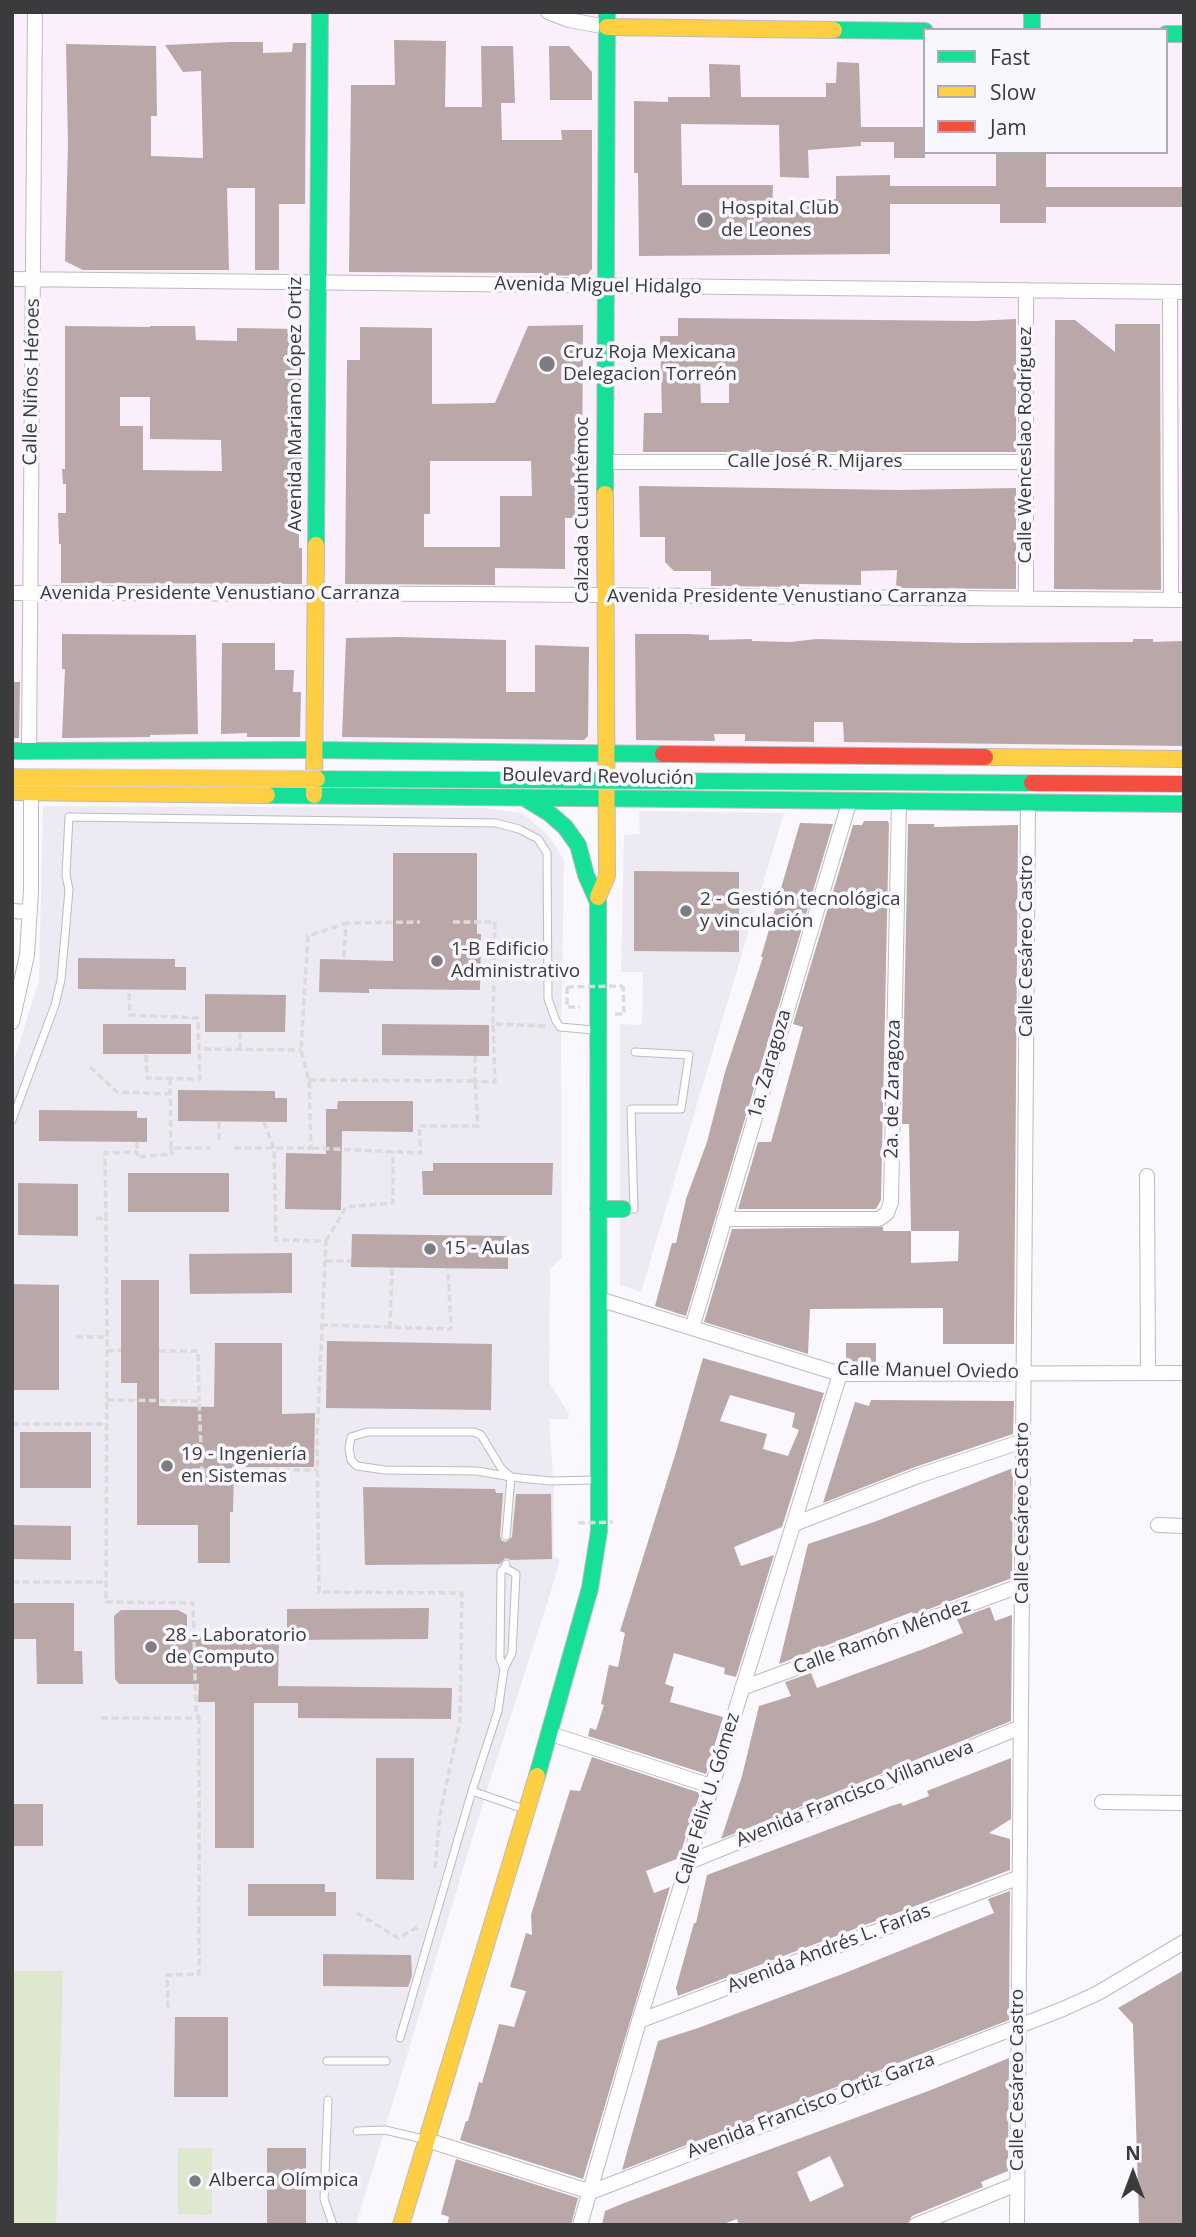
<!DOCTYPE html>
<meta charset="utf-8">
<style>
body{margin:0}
#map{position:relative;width:1196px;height:2237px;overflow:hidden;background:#faf8fd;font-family:"Open Sans",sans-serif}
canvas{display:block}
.frame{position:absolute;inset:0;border:14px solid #3b3a3c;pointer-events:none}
.legend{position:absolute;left:923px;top:28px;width:245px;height:126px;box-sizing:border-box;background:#f9f7fe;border:2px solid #adabb0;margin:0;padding:9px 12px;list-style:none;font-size:21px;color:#3b3a3c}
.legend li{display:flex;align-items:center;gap:14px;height:35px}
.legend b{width:35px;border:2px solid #adabb0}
.north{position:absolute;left:1098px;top:2139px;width:70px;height:70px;-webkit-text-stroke:5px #f9f7fe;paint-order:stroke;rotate:0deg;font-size:19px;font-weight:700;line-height:28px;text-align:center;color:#3b3a3c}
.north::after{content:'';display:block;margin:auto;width:24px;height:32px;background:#3b3a3c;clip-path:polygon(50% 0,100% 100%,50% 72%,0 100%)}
</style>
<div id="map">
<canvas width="1196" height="2237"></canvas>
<div class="frame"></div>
<ul class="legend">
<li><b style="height:9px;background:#16e098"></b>Fast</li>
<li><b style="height:9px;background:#ffcf43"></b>Slow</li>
<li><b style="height:9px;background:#f24e42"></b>Jam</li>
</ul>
<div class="north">N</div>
</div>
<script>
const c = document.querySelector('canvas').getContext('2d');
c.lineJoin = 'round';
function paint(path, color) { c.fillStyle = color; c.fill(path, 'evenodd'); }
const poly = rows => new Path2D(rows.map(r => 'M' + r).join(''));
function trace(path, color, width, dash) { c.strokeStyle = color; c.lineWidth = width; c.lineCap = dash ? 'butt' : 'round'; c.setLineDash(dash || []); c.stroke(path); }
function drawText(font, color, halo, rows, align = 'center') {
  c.font = font + ' "Open Sans",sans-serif'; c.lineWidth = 7; c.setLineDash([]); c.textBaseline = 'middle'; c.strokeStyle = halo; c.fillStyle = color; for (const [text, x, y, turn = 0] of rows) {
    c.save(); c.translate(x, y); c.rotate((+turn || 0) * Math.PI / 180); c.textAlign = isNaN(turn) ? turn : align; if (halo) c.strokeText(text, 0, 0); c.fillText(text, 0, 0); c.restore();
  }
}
const commercial = poly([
 [12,12,1184,12,1184,761,12,758],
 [925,30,1166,30,1166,152,925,152]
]);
const built = poly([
 [43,806,484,808,522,813,550,837,564,860,561,1045,562,1257,550,1269,549,1382,569,1414,568,1419,549,1419,554,1492,554,1557,560,1559,557,1572,482,1806,356,2225,12,2225,12,1066,39,981],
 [639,811,784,813,641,1292,620,1285,620,1024,642,1025,643,972,621,972,624,835,640,834]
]);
const green = poly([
 [12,1971,63,1971,56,2225,12,2225],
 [178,2148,212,2148,212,2215,178,2214]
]);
const building = poly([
 [394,40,446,41,445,107,482,107,481,46,513,46,515,103,501,103,502,140,562,140,561,130,592,130,592,269,586,276,539,275,540,273,349,272,351,85,395,85],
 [230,42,263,42,263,53,292,52,293,43,306,43,305,204,279,204,279,270,255,270,255,188,227,188,229,270,83,270,65,261,68,144,66,44,156,46,157,116,151,116,151,156,203,158,201,71,183,72,165,45],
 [549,46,569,46,592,72,592,100,550,100],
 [837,62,859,63,861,127,925,127,925,158,894,158,894,142,861,142,861,146,808,150,809,178,780,177,779,125,681,124,682,185,773,185,772,212,807,212,807,199,836,199,836,176,890,175,890,186,996,186,996,152,1046,152,1046,187,1184,187,1184,207,1046,207,1046,223,1000,223,1000,204,890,204,890,254,639,256,638,173,634,173,634,101,668,102,668,97,710,97,709,64,740,65,741,97,826,97,826,83,836,83],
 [678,318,975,321,1016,319,1016,452,643,452,644,413,662,413,660,336,678,336],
 [729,372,729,403,701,403,700,373],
 [1055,320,1075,320,1115,352,1115,324,1160,324,1161,590,1054,589],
 [583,325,582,496,585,496,586,518,565,518,565,569,495,568,495,585,345,584,347,360,360,360,360,327,432,328,432,404,495,403,528,326],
 [430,461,531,461,532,496,500,496,500,547,424,547,424,514,430,514],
 [65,326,150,327,150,326,195,326,196,340,237,341,237,328,300,329,301,400,303,400,302,485,299,486,299,548,302,548,302,584,61,583,61,544,59,544,58,513,66,513,66,484,63,484,62,469,65,469],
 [120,397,150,397,150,439,221,440,222,471,143,470,143,426,120,426],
 [639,486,899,490,1016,488,1016,589,896,588,897,570,861,571,861,585,799,584,799,587,711,586,711,571,674,571,665,562,665,537,640,537],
 [62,634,196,635,198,734,150,735,150,737,62,738,65,669,62,669],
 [635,634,688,634,709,635,709,640,752,639,752,641,790,642,817,639,965,643,1133,642,1133,639,1153,639,1153,642,1182,641,1184,746,844,742,843,722,814,722,814,742,745,741,745,734,714,734,715,741,636,740],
 [398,637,506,640,506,692,535,692,535,645,589,647,588,736,584,740,342,737,346,638],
 [222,643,275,643,275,670,294,670,293,692,301,692,300,737,247,737,247,733,221,734],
 [13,682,20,682,19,738,12,738],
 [864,821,888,821,889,824,881,1200,876,1209,738,1209,758,1142,771,1142,803,1027,793,1024,853,825,862,825],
 [800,823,833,824,686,1316,655,1306,672,1243,676,1243,686,1199,707,1142,725,1072,763,957,761,957],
 [908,824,934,824,934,827,1018,825,1014,1344,943,1344,943,1308,810,1309,808,1354,704,1322,732,1229,883,1227,883,1231,911,1231,909,1124,902,1124],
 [911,1231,959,1231,958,1261,911,1263],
 [393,853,477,853,477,934,481,934,480,990,369,989,369,993,319,992,320,959,393,961],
 [634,871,739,872,739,952,634,951],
 [78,958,175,959,175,967,186,967,186,990,78,989],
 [205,994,286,995,285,1032,205,1032],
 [103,1024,191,1024,191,1054,103,1054],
 [382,1024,489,1025,489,1056,382,1055],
 [178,1090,275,1091,275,1098,287,1098,287,1122,178,1121],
 [338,1101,413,1101,413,1132,342,1131,341,1210,285,1209,286,1153,326,1154,326,1109,337,1109],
 [39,1110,137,1111,137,1118,147,1118,147,1142,39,1141],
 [433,1163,553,1163,552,1195,423,1195,422,1171,433,1171],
 [128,1173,229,1173,229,1212,128,1212],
 [18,1183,78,1184,78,1236,18,1235],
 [352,1234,508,1236,508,1269,351,1267],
 [292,1253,292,1293,190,1294,189,1254],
 [121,1280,159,1280,159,1406,214,1407,215,1343,282,1343,282,1414,315,1413,314,1467,234,1467,233,1512,230,1512,230,1563,198,1563,198,1525,137,1525,137,1383,121,1383],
 [12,1284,59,1285,59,1390,12,1390],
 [327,1341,492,1344,491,1410,326,1408],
 [846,1343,876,1343,876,1364,846,1364],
 [703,1358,824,1393,782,1527,734,1547,741,1566,774,1555,736,1677,724,1674,725,1668,674,1653,665,1684,674,1687,670,1702,723,1717,706,1774,588,1736,590,1728,596,1730,604,1705,601,1704,609,1665,618,1667,625,1633,620,1631,676,1452],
 [730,1395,795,1413,792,1427,799,1430,788,1456,763,1449,767,1434,720,1421],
 [871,1400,1014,1401,1013,1434,915,1467,823,1503,855,1402,869,1406],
 [20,1432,91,1432,91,1488,20,1488],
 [1013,1468,1012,1578,913,1615,912,1612,779,1664,808,1544,874,1522],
 [363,1487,495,1489,496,1493,503,1493,500,1536,502,1541,506,1542,512,1537,516,1494,551,1494,552,1559,511,1560,505,1558,500,1564,365,1565],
 [12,1525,71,1526,71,1560,12,1559],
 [12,1603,74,1603,74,1651,82,1651,83,1684,37,1684,36,1639,12,1639],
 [990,1607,995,1621,1012,1615,1011,1721,721,1839,742,1776,759,1706,791,1696,785,1682,811,1673,817,1688,926,1648,963,1633,957,1619],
 [429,1608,428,1639,287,1640,287,1609],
 [121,1610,178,1610,187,1615,187,1637,279,1638,278,1686,452,1688,451,1719,298,1718,298,1703,254,1703,254,1848,215,1848,215,1702,198,1702,199,1684,119,1684,115,1679,114,1616],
 [592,1757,700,1793,679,1858,646,1871,654,1893,670,1887,583,2179,460,2140,466,2121,468,2121,479,2082,482,2083,499,2024,514,2027,526,1991,510,1987,526,1933,532,1935,531,1915,570,1790,580,1791],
 [376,1758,414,1758,414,1880,376,1879],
 [1011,1758,1011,1819,989,1833,1010,1839,1010,1870,678,1996,676,1988,694,1923,696,1923,707,1875,891,1806,901,1803,903,1806,929,1796,927,1791],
 [12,1804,43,1804,43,1846,12,1846],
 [248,1884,325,1884,325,1892,336,1892,336,1916,248,1916],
 [1010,1891,1009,2020,622,2170,658,2041,698,2028,845,1973,994,1913,988,1899],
 [323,1954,411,1955,412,1976,408,1987,323,1986],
 [1184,1970,1184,2225,1139,2225,1133,2024,1118,2008],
 [175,2017,228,2017,228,2097,174,2097],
 [1009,2058,1008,2171,981,2182,983,2187,912,2216,907,2225,739,2225,737,2219,721,2225,602,2225,605,2211,624,2203,931,2090],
 [830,2156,844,2186,810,2202,797,2172],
 [267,2148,306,2148,306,2225,267,2225],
 [456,2159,578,2198,571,2225,447,2225,449,2217,441,2214]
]);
const path = poly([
 [453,922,495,922,493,1024,547,1026],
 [344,957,346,923,420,922],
 [567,987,567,1007,580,1007],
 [129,993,130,1015,198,1018,199,1049,301,1050],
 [615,1014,624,1014,623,986],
 [240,1050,240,1032],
 [146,1055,147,1078,200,1079,199,1049],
 [475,1056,475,1081,495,1082,493,1024],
 [90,1067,117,1092,170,1094],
 [170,1078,171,1148],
 [309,1080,475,1081,478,1126,419,1126,421,1153,311,1148],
 [219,1122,219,1141],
 [264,1122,274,1149,276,1240,326,1241,317,1437,319,1592,462,1593,460,1721,440,1814,435,1869],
 [137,1142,137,1152],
 [234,1148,311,1148,309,1080,301,1050,308,936,346,923],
 [96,1218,106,1219,105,1153,137,1152,137,1157,172,1154,171,1148,210,1148],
 [326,1241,346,1207,393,1203,393,1151],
 [326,1261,351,1261],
 [321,1325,451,1329,448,1268],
 [390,1328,392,1267],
 [76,1337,107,1337,106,1219],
 [107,1351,121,1350],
 [159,1351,198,1351,199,1401],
 [107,1400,199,1401,202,1470,316,1470],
 [12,1424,107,1424],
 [12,1582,107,1582],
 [101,1718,199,1718,196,1713,193,1603,106,1602,107,1337],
 [357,1913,398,1938,420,1926],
 [168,2008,167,1975,199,1974,199,1718]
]);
const lane = poly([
 [12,1120,55,1005,61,980,69,890,66,875,69,817,496,823,519,829,538,839,547,853,548,999,556,1021,560,1027,593,1030],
 [627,1209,634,1209,631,1109,681,1109,689,1055,635,1052],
 [367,1432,474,1432,481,1435,501,1468,511,1477,477,1471,385,1470,357,1466,351,1460,349,1448,351,1437,367,1432],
 [506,1536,511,1477,550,1481,595,1480],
 [506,1564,505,1568,501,1571,500,1658,504,1669,498,1711,472,1791,524,1809],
 [504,1669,512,1653,516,1574,505,1568],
 [400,2038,472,1791],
 [327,2061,386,2061],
 [328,2100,324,2199,333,2225],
 [357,2131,385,2130,423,2139]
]);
const street = poly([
 [548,12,569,20,607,27],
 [12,279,1184,292],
 [1170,292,1171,600],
 [605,462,1026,462],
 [12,593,469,594,1184,600],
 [1026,599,1026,290],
 [29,751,35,12],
 [12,911,30,912],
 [12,1022,27,955,31,890,31,793],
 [1147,1176,1148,1373],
 [724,1219,879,1219,887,1213,891,1202,899,801],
 [599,1299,840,1374,1184,1373],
 [692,1328,850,800],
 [794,1524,918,1476,1023,1441],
 [1158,1525,1184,1526],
 [742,1688,1022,1585],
 [548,1733,711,1786],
 [1102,1802,1184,1803],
 [689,1862,1021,1727],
 [639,2021,1020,1877],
 [427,2140,591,2192,1063,2009,1098,1993,1184,1942],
 [580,2225,639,2021,840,1374],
 [916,2225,1017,2184],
 [1017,2225,1028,802]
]);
const fast = poly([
 [1032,12,1032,30],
 [834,30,925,31],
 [1166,34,1184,34],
 [605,494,607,12],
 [316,545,320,12],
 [12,751,315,750,663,754],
 [267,795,1184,804],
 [523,797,549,813,565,827,578,845,586,875,597,900],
 [598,1209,623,1209],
 [537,1776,590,1588,599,1531,598,897]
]);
const slow = poly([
 [607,27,834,30],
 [985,757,1184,759],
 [12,792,267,795],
 [314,795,316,545],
 [598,897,607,876,605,494],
 [401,2225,537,1776]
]);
const jam = poly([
 [663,754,985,757]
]);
const pathBridge = poly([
 [567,987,623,986],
 [578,1523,613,1522]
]);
const fastBridge = poly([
 [317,779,1032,783]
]);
const slowBridge = poly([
 [12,777,317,779]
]);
const jamBridge = poly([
 [1032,783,1184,784]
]);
const markers = [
 [705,220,9,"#7e7c80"],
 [547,364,9,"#7e7c80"],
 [686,911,7,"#7e7c80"],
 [437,961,7,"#7e7c80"],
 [430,1249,7,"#7e7c80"],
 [167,1466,7,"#7e7c80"],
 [151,1647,7,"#7e7c80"],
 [195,2181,7,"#7e7c80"]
];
const poiNames = [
 ["Hospital Club",721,209],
 ["de Leones",721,231],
 ["Cruz Roja Mexicana",563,353],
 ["Delegacion Torreón",563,375],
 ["2 - Gestión tecnológica",700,900],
 ["y vinculación",700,922],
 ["1-B Edificio",451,950],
 ["Administrativo",451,972],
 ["15 - Aulas",444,1249],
 ["19 - Ingeniería",181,1455],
 ["en Sistemas",181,1477],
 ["28 - Laboratorio",165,1636],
 ["de Computo",165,1658],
 ["Alberca Olímpica",209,2181]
];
const streetNames = [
 ["Avenida Miguel Hidalgo",598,286,1],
 ["Calle Niños Héroes",32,382,-89],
 ["Avenida Mariano López Ortiz",296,404,-90],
 ["Calle Wenceslao Rodríguez",1026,445,-90],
 ["Calle José R. Mijares",815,462],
 ["Calzada Cuauhtémoc",583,510,-90],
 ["Avenida Presidente Venustiano Carranza",220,594],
 ["Avenida Presidente Venustiano Carranza",787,597],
 ["Boulevard Revolución",598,777,1],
 ["Calle Cesáreo Castro",1027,946,-90],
 ["1a. Zaragoza",770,1064,-74],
 ["2a. de Zaragoza",893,1089,-89],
 ["Calle Manuel Oviedo",928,1371,1],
 ["Calle Cesáreo Castro",1023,1513,-90],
 ["Calle Ramón Méndez",882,1637,-20],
 ["Avenida Francisco Villanueva",855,1794,-22],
 ["Calle Félix U. Gómez",708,1799,-73],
 ["Avenida Andrés L. Farías",829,1949,-21],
 ["Calle Cesáreo Castro",1018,2080,-90],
 ["Avenida Francisco Ortiz Garza",811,2106,-21]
];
paint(commercial, '#faeffb');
paint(built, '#edeaf3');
paint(green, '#dee8cf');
paint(building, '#b9a8a7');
trace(lane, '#bcbbbf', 9);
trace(street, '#bcbbbf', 16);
trace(fast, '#bcbbbf', 18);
trace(slow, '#bcbbbf', 18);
trace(jam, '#bcbbbf', 18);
trace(path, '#dbdbdc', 3.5, [7, 3.5]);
trace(lane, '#fefeff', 7);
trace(street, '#fefeff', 14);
trace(fast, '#16e098', 16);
trace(slow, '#ffcf43', 16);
trace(jam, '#f24e42', 16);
trace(fastBridge, '#d6d5d7', 18, []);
trace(slowBridge, '#d6d5d7', 18, []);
trace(jamBridge, '#d6d5d7', 18, []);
trace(pathBridge, '#dbdbdc', 3.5, [7, 3.5]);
trace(fastBridge, '#16e098', 16);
trace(slowBridge, '#ffcf43', 16);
trace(jamBridge, '#f24e42', 16);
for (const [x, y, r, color] of markers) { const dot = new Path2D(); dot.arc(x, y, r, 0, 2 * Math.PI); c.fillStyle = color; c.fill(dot); trace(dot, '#f9f7fe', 2.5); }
drawText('19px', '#3b3a3c', '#f9f7fe', poiNames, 'left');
drawText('19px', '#3b3a3c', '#f9f7fe', streetNames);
</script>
